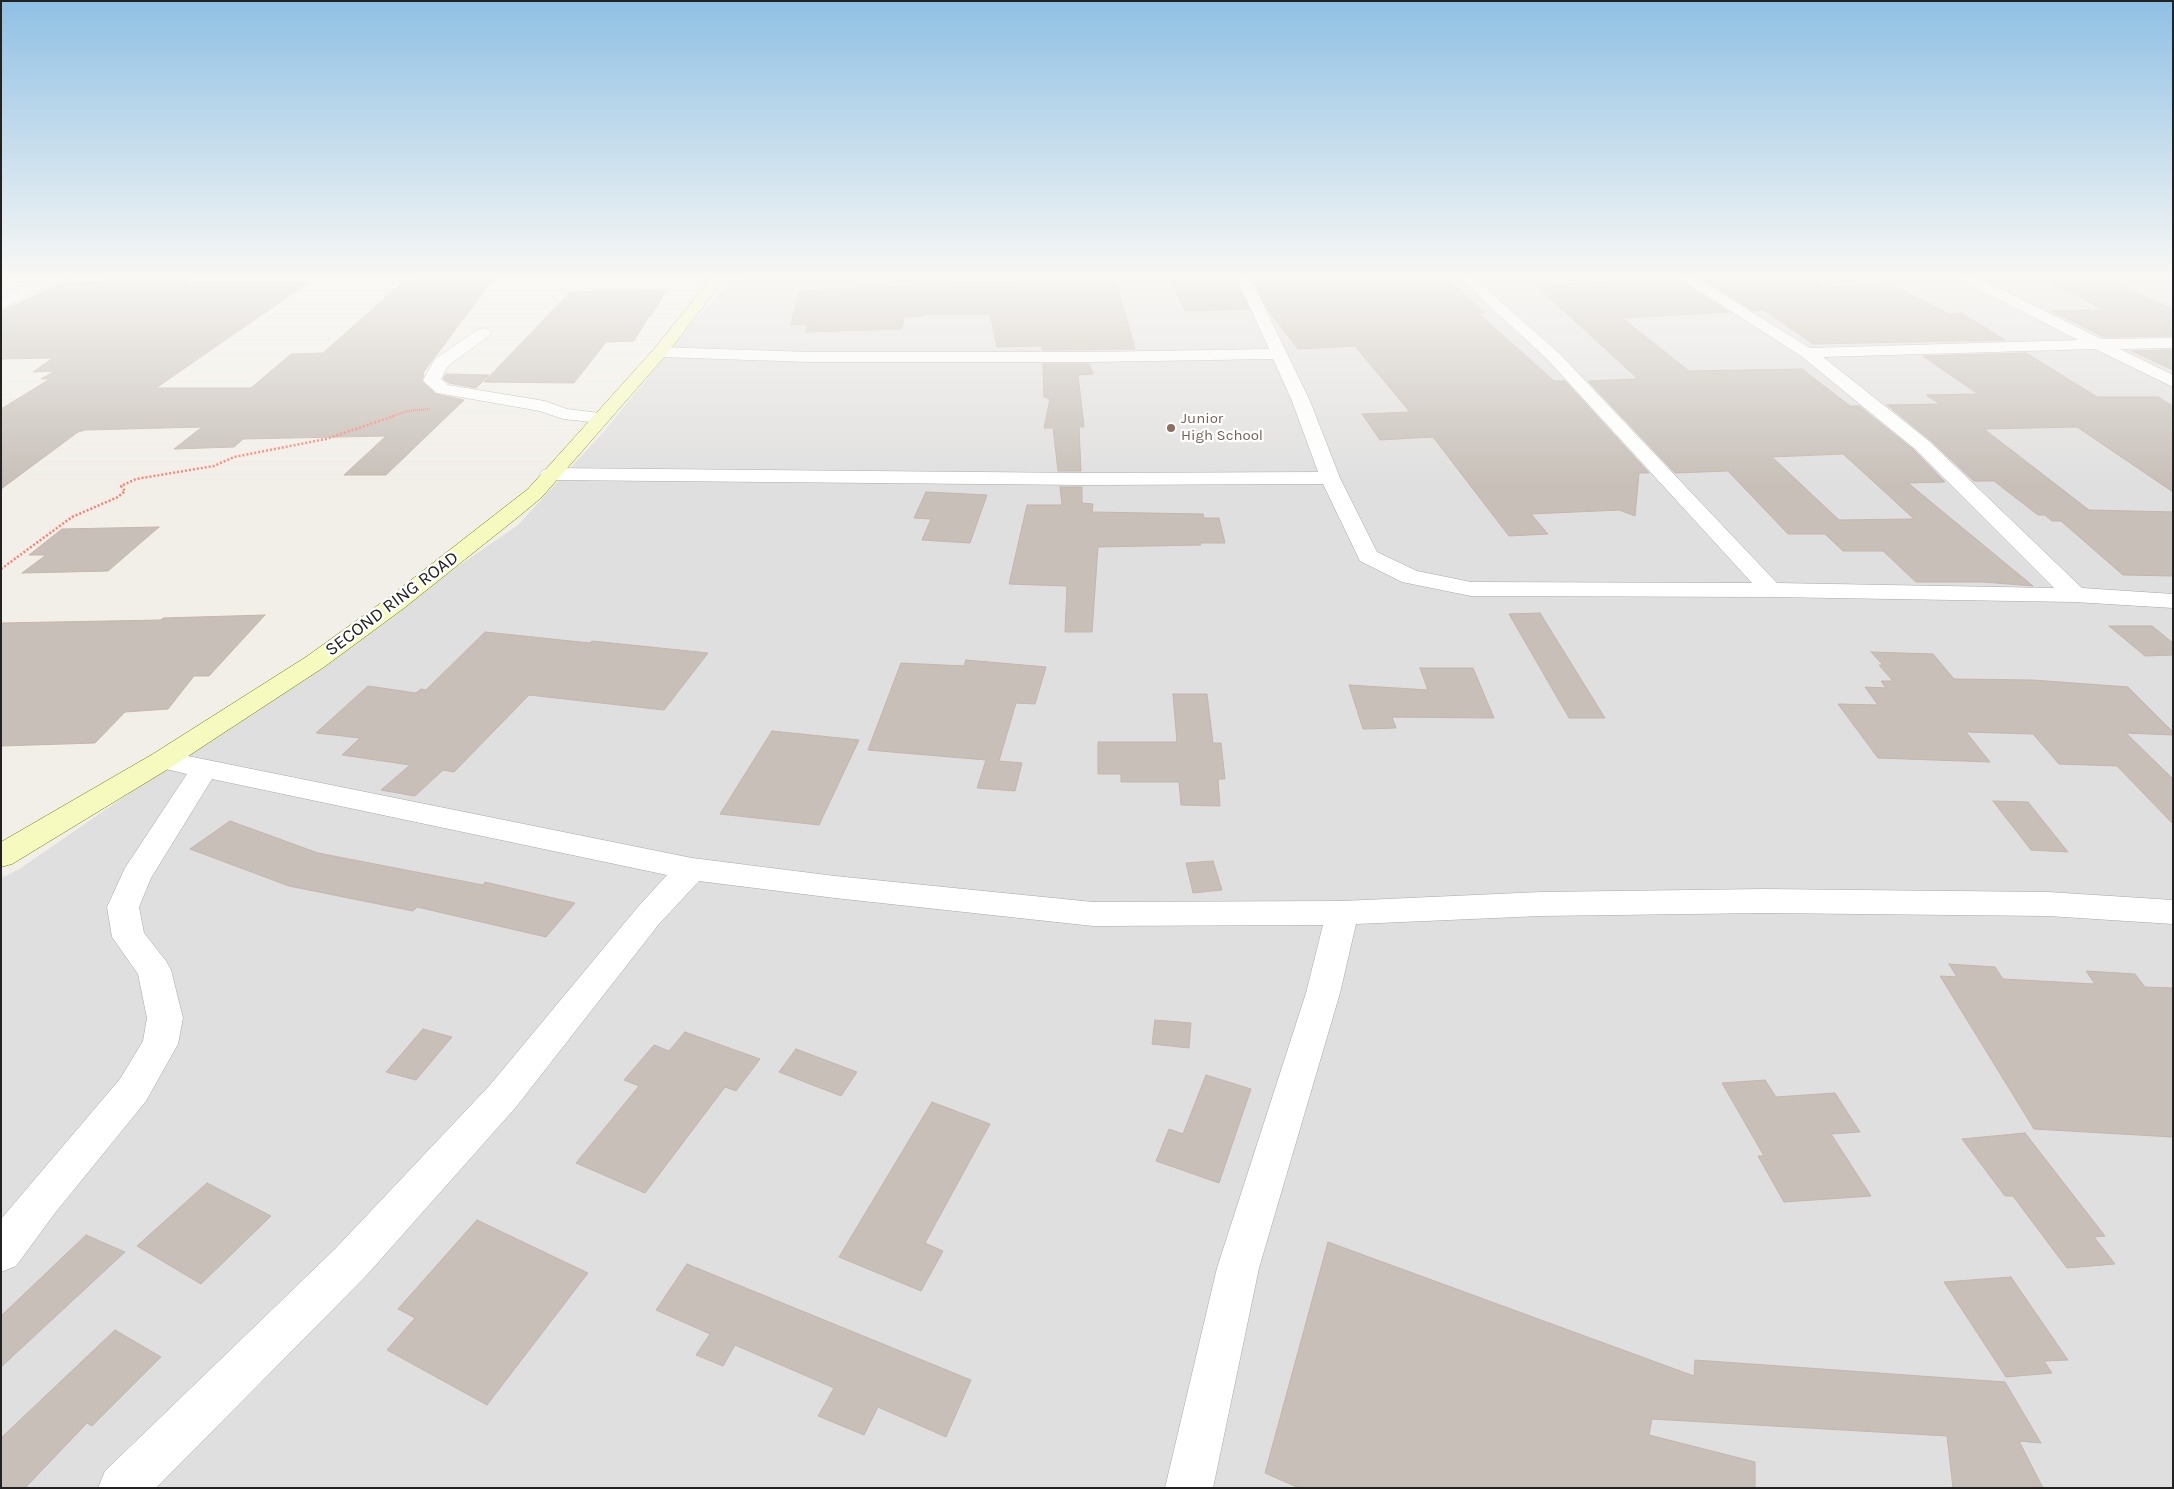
<!DOCTYPE html>
<style>
body{margin:0}
#map{position:relative;width:2174px;height:1489px;overflow:hidden;background:#f2efe9;font-family:Karla,sans-serif}
canvas{display:block}
.frame{position:absolute;inset:0;border:2px solid #222;pointer-events:none}
</style>
<div id="map">
<canvas width="2174" height="1489"></canvas>
<div class="frame"></div>
</div>
<script>
const c = document.querySelector('canvas').getContext('2d');
c.lineJoin = 'round';
function paint(path, color) { c.fillStyle = color; c.fill(path, 'evenodd'); }
const poly = rows => new Path2D(rows.map(r => 'M' + r).join(''));
function trace(path, color, width, dash) { c.strokeStyle = color; c.lineWidth = width; c.lineCap = dash ? 'butt' : 'round'; c.setLineDash(dash || []); c.stroke(path); }
function drawText(font, color, halo, rows, align = 'center') {
  c.font = font + ' Karla,sans-serif'; c.lineWidth = 4.5; c.setLineDash([]); c.textBaseline = 'middle'; c.strokeStyle = halo; c.fillStyle = color; for (const [text, x, y, turn = 0] of rows) {
    c.save(); c.translate(x, y); c.rotate((+turn || 0) * Math.PI / 180); c.textAlign = isNaN(turn) ? turn : align; if (halo) c.strokeText(text, 0, 0); c.fillText(text, 0, 0); c.restore();
  }
}
const residential = poly([
 [734,277,2173,277,2173,1488,1,1488,1,878,18,870,518,525,605,430,695,320]
]);
const building = poly([
 [112,277,193,277,184,282,309,282,156,388,251,388,291,354,323,353,404,281,421,281,427,277,495,277,422,374,424,374,422,381,436,394,464,400,386,475,344,475,386,436,243,439,234,447,174,449,202,427,85,430,78,432,1,489,1,409,50,379,41,379,55,371,33,372,53,358,1,359,1,311,63,283,103,282,112,277],
 [1201,277,1209,278,1211,282,1236,281,1249,309,1185,311,1170,278,1201,277],
 [1317,277,1445,277,1485,313,1478,313,1554,381,1565,381,1649,473,1639,473,1635,516,1619,510,1531,514,1548,534,1509,536,1433,437,1380,440,1362,414,1410,412,1355,346,1298,349,1267,308,1254,281,1319,279,1317,277],
 [1698,277,1810,277,1829,287,1892,285,1949,314,1961,313,2005,340,1813,344,1764,310,1754,311,1698,277],
 [2038,277,2100,277,2173,309,2173,336,2104,337,2051,311,2105,310,2038,277],
 [1676,278,1729,312,1622,318,1689,371,1802,369,1850,406,1859,406,1914,450,1945,482,1908,483,2033,586,1984,582,1916,582,1883,551,1843,551,1825,534,1788,534,1728,471,1675,473,1588,381,1638,379,1537,286,1676,278],
 [1843,454,1875,483,1914,519,1839,520,1772,457,1843,454],
 [1091,280,1116,281,1135,349,1042,350,1042,346,997,347,990,314,923,314,923,316,904,317,902,329,806,332,808,325,791,325,799,291,914,286,914,284,1091,280],
 [666,290,652,315,649,316,634,341,606,342,574,383,484,382,570,292,666,290],
 [2173,350,2173,370,2132,351,2173,350],
 [2026,353,2097,397,2158,397,2173,406,2173,492,2077,427,1984,429,2089,510,2173,512,2173,576,2123,575,2061,521,2052,521,2045,515,2038,515,1994,481,1974,481,1930,440,1887,405,1940,404,1926,395,1978,394,1923,356,2026,353],
 [1043,364,1089,364,1093,374,1078,375,1084,427,1079,427,1081,471,1058,471,1053,428,1044,428,1050,399,1044,397,1043,364],
 [446,374,489,375,476,388,449,383,443,379,446,374],
 [1060,487,1082,487,1082,503,1093,504,1092,512,1203,514,1204,518,1219,518,1225,543,1200,543,1201,545,1098,547,1092,632,1065,632,1067,586,1009,584,1027,505,1062,505,1060,487],
 [926,492,987,495,970,543,922,540,931,519,914,518,926,492],
 [159,527,108,571,22,573,46,555,29,555,62,529,159,527],
 [1540,613,1605,718,1569,718,1509,614,1540,613],
 [265,615,209,676,194,676,168,709,125,712,95,743,1,746,1,623,161,620,163,618,265,615],
 [2109,626,2152,626,2173,643,2173,655,2145,656,2109,626],
 [485,632,590,643,592,641,708,653,664,710,529,695,454,772,443,770,415,796,381,790,410,765,342,755,360,738,316,733,368,686,416,693,421,689,426,690,485,632],
 [1871,652,1933,654,1954,679,2033,680,2128,687,2173,732,2173,735,2126,733,2173,779,2173,824,2117,766,2059,764,2033,734,1966,732,1990,762,1878,758,1838,704,1878,705,1865,687,1886,688,1881,681,1893,681,1879,665,1883,665,1871,652],
 [966,660,1046,667,1035,704,1016,703,999,761,1022,763,1015,791,977,788,986,760,868,750,901,663,964,666,966,660],
 [1420,668,1473,668,1494,718,1392,717,1396,728,1363,729,1349,685,1428,690,1420,668],
 [1173,694,1207,694,1213,743,1221,743,1225,779,1218,779,1220,806,1181,805,1179,782,1121,782,1121,774,1098,774,1098,742,1177,742,1173,694],
 [772,731,859,740,819,825,720,814,772,731],
 [1993,801,2028,802,2068,852,2031,850,1993,801],
 [230,821,318,853,483,885,485,882,575,903,546,937,417,907,413,911,289,886,190,849,230,821],
 [1213,861,1222,890,1193,893,1186,863,1213,861],
 [1949,964,1995,967,2003,979,2095,984,2086,971,2135,974,2145,987,2173,988,2173,1137,2034,1129,1940,976,1957,977,1949,964],
 [1155,1020,1191,1023,1189,1048,1152,1044,1155,1020],
 [423,1029,452,1037,416,1080,386,1072,423,1029],
 [685,1032,760,1059,736,1091,725,1087,645,1193,576,1163,639,1086,624,1080,654,1045,669,1051,685,1032],
 [796,1049,857,1072,841,1096,779,1072,796,1049],
 [1206,1075,1251,1089,1219,1183,1156,1161,1169,1129,1183,1134,1206,1075],
 [1765,1080,1776,1097,1835,1093,1860,1132,1831,1134,1871,1196,1784,1202,1758,1156,1764,1156,1722,1083,1765,1080],
 [932,1102,990,1124,925,1243,943,1251,921,1291,839,1257,932,1102],
 [2025,1133,2105,1236,2094,1237,2115,1264,2067,1268,2013,1196,2005,1196,1962,1139,2025,1133],
 [207,1183,271,1216,201,1284,137,1246,207,1183],
 [477,1220,588,1273,487,1405,387,1350,415,1318,398,1309,477,1220],
 [86,1235,125,1252,1,1367,1,1316,86,1235],
 [1328,1242,1694,1376,1695,1360,2005,1382,2041,1443,2019,1441,2043,1488,1953,1488,1947,1436,1652,1419,1649,1435,1755,1462,1755,1488,1299,1488,1265,1473,1328,1242],
 [687,1264,971,1380,946,1437,878,1407,864,1435,818,1416,834,1388,735,1345,723,1366,696,1355,710,1334,656,1310,687,1264],
 [2011,1277,2068,1360,2044,1361,2052,1373,2006,1377,1944,1282,2011,1277],
 [115,1330,161,1357,92,1426,87,1423,25,1488,1,1488,1,1438,115,1330]
]);
const pathFar1 = poly([
 [390,417,408,411,430,409]
]);
const path = poly([
 [1,569,72,517,118,497,125,491,121,486,136,479,214,466,234,457,326,439,394,416]
]);
const street = poly([
 [47,277,67,277,65,280,33,292,1,309,1,299,23,286,47,277],
 [712,277,753,277,746,281,719,281,714,280,712,277],
 [1236,277,1250,277,1310,401,1340,478,1377,552,1417,571,1471,582,1752,583,1547,359,1458,277,1473,277,1559,353,1777,583,2054,588,1915,449,1801,356,1678,277,1695,277,1810,348,2078,340,1961,280,1959,277,1977,277,2101,339,2173,338,2173,348,2120,349,2173,375,2173,387,2095,349,1823,357,1929,441,2082,588,2173,594,2173,608,2075,602,1771,597,1471,596,1402,582,1360,561,1323,484,1086,485,550,480,543,478,540,474,543,470,550,468,1086,473,1318,472,1292,401,1273,359,1091,362,810,362,660,357,654,355,652,352,654,349,660,347,810,352,1091,352,1269,349,1236,277],
 [483,328,489,330,491,333,489,336,448,366,441,379,448,385,545,401,567,409,600,413,606,414,609,418,606,422,600,423,563,419,540,411,443,394,437,393,426,384,423,380,435,359,477,330,483,328],
 [163,751,692,858,835,876,1093,902,1342,901,1541,892,1764,889,2048,892,2173,900,2173,924,2048,916,1764,913,1541,916,1356,924,1340,993,1259,1268,1213,1488,1165,1488,1217,1268,1306,993,1323,925,1093,926,835,898,699,881,659,924,516,1107,365,1277,156,1488,98,1488,105,1471,335,1249,490,1085,637,908,667,875,212,779,151,878,139,907,144,933,166,961,171,970,183,1018,178,1044,146,1101,55,1213,16,1266,1,1272,1,1219,120,1079,143,1041,147,1018,138,974,112,937,107,907,125,868,187,774,153,766,149,760,153,754,163,751]
]);
const secondary = poly([
 [712,277,726,277,666,355,542,497,518,517,404,608,324,667,173,766,12,864,1,867,1,842,153,754,306,657,388,598,528,489,654,349,712,277]
]);
const markers = [
 [1171,428,5,"#8d6e63"]
];
const farEducationnames = [
 ["Junior",1181,419],
 ["High School",1181,436]
];
const streetNames = [
 ["SECOND RING ROAD",392,604,-37]
];
paint(residential, '#e0dfdf');
paint(building, '#c7bfb8');
trace(building, '#c4b6ab', 1);
trace(street, '#a9a9a9', 1);
trace(secondary, '#707d05', 1);
trace(pathFar1, '#fa8072', 2, [1, 1]);
trace(path, '#fa8072', 2.5, [2, 2]);
paint(street, '#fff');
paint(secondary, '#f7fabf');
const sky = c.createLinearGradient(0, 0, 0, 485);
sky.addColorStop(0, '#8fc0e4');
sky.addColorStop(0.57, '#f9f8f5');
sky.addColorStop(1, '#f9f8f500');
c.fillStyle = sky;
c.fillRect(0, 0, 2174, 485);
for (const [x, y, r, color] of markers) { const dot = new Path2D(); dot.arc(x, y, r, 0, 2 * Math.PI); c.fillStyle = color; c.fill(dot); trace(dot, '#fff', 2); }
drawText('15px', '#785e54', '#fff', farEducationnames, 'left');
drawText('18px', '#222', '#fff', streetNames);
</script>
